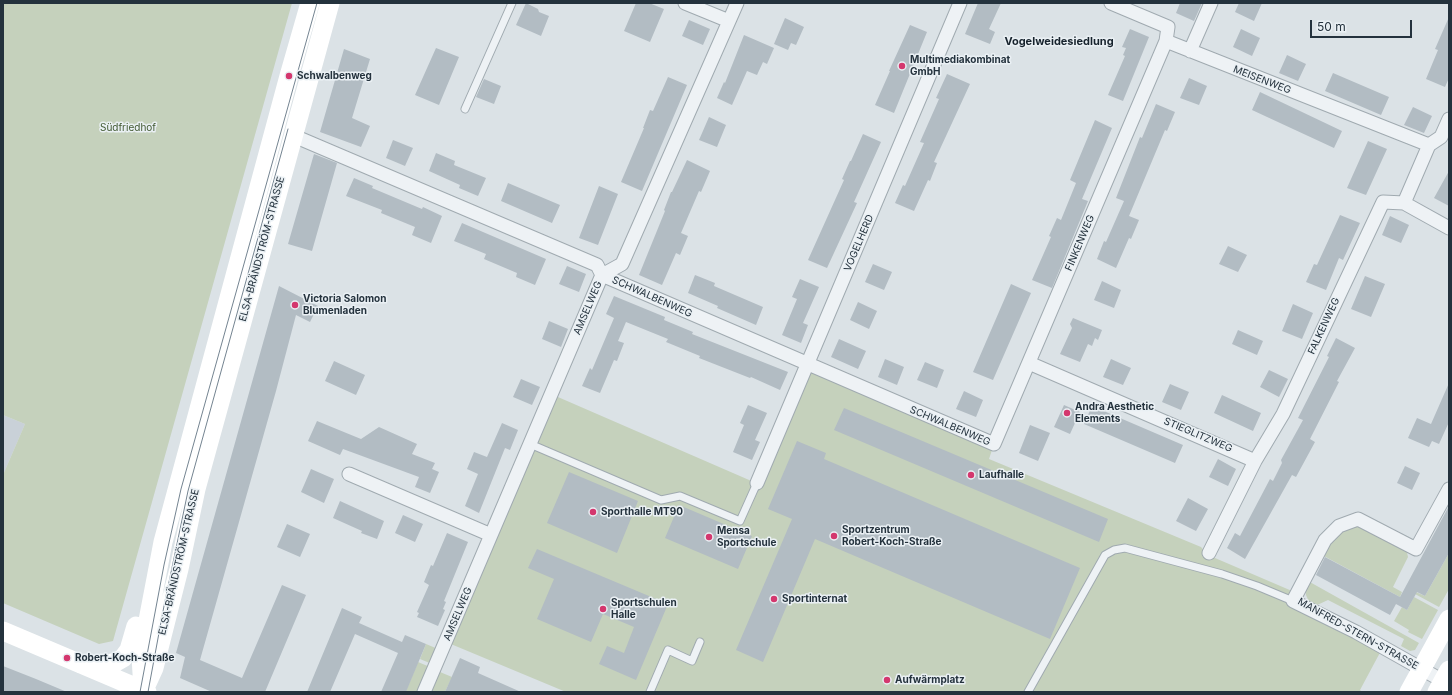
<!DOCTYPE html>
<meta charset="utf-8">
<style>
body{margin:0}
#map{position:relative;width:1452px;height:695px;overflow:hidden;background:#dbe2e6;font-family:Inter,sans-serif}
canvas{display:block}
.frame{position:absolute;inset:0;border:4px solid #24323d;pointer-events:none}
.scale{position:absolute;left:1310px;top:20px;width:102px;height:18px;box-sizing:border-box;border:2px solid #24323d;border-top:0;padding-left:5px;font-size:12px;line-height:14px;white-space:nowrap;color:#24323d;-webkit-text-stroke:3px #eaf0f4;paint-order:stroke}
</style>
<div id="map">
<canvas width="1452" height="695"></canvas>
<div class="frame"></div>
<div class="scale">50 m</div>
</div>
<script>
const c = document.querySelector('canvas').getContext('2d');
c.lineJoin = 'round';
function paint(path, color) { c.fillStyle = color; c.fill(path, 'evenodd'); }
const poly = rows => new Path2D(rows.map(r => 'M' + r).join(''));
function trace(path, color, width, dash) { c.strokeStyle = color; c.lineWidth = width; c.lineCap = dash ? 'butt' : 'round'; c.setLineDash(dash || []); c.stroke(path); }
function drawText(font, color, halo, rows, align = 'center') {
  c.font = font + ' Inter,sans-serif'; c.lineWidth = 3; c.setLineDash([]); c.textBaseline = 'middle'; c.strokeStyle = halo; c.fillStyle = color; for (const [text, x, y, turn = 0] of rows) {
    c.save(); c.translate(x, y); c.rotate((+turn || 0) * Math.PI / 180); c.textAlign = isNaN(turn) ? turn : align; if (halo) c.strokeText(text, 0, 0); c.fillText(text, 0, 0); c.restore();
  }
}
const built = poly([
 [3,415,25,424,3,475]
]);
const green = poly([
 [3,3,292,3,113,641,99,644,3,603,3,475,25,424,3,415],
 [807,365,994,444,989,459,1201,547,1208,555,1292,591,1288,598,1383,647,1360,690,1362,692,566,692,446,642,551,394,756,483],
 [1355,523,1406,548,1408,557,1393,587,1402,592,1400,597,1322,555,1330,541],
 [1449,553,1449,589,1439,607,1415,594,1416,592,1425,596],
 [1308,581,1419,643,1415,650,1410,651,1401,646,1404,639,1328,600,1315,606,1310,604,1306,595,1305,587],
 [1414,597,1438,610,1422,639,1408,632,1409,630,1394,621,1402,607,1407,610],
 [426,644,438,649,432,664,420,659],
 [418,662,430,667,420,692,408,692,406,691],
 [440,672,452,677,445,692,431,692]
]);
const building = poly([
 [526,3,538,9,539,12,549,16,541,36,516,25],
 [636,3,649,3,664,9,650,42,624,31],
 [978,3,1001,3,989,29,995,32,990,44,965,34],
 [1180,3,1202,3,1194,21,1176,13],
 [1239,3,1262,3,1254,21,1235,12],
 [1449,17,1449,78,1445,87,1426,79,1438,50,1435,49],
 [785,18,804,27,796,45,791,43,788,50,774,44],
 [689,20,710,29,703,45,682,36],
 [910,25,927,32,894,113,875,105,890,71,889,71],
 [1130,29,1149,37,1123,101,1108,95,1125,56,1123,55,1126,48,1122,47],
 [1241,29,1260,38,1252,56,1233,47],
 [744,35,774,48,767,64,763,62,757,75,747,71,732,105,717,98,724,82,725,83],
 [436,48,459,57,439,105,415,95],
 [344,49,370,59,352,118,370,126,361,147,320,132],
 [1287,55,1306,64,1298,81,1279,73],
 [1333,73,1389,97,1381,115,1325,91],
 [947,74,970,84,934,162,937,163,930,181,928,180,914,211,895,203,903,185,905,186,924,143,920,142,939,99,936,98],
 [668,77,687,85,642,191,621,182,644,128,643,128,650,110,653,111],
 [1189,78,1207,86,1199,105,1180,98],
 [484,79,501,86,494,104,476,97],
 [1260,92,1342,131,1334,148,1252,110],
 [1156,104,1175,112,1167,131,1165,130,1129,216,1139,220,1131,239,1129,238,1116,268,1097,259,1104,241,1106,242,1124,201,1116,198,1140,137,1142,138],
 [1413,107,1432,116,1424,133,1404,125],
 [709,117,726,125,717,147,699,140],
 [1095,120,1112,128,1082,199,1088,201,1052,288,1032,280,1051,237,1049,236,1057,218,1061,220,1076,183,1070,180],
 [863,134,881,142,854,202,857,203,827,268,808,260,844,180,842,179,850,161,851,161],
 [393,140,413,148,405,166,386,158],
 [1368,141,1387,149,1366,195,1347,188],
 [436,153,455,161,454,165,486,178,478,196,459,188,460,185,429,171],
 [314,154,337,163,312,251,288,244],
 [687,160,710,171,701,192,699,191,681,233,688,236,680,255,676,253,662,285,639,275,665,211,664,210,671,192,672,192],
 [1449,171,1449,206,1434,198],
 [354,178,373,186,372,188,422,209,423,207,442,216,431,243,412,235,415,227,381,213,382,210,346,196],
 [508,183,560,205,552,223,501,201],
 [599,186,618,194,598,245,579,238],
 [1340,215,1360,223,1343,260,1339,258,1326,290,1306,282,1314,264,1317,265],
 [1390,216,1409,225,1401,243,1382,235],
 [462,223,546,259,535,285,516,277,517,273,484,259,486,254,454,241],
 [1228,246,1247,255,1238,272,1219,264],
 [873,264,892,272,884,290,865,282],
 [567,266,586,274,579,292,559,284],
 [695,275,715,283,714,286,763,307,756,325,717,308,718,306,688,293],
 [1365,276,1385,284,1371,317,1351,309],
 [800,279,819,287,803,323,808,325,801,343,782,335,797,299,792,297],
 [1102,281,1121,290,1114,308,1094,300],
 [1011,284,1031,293,993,380,973,372],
 [279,286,318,306,310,322,296,315,276,391,200,660,242,678,282,585,306,595,265,692,212,692,180,678,185,657,176,653],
 [614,296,665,317,664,320,693,332,692,334,788,372,780,390,751,377,750,378,699,358,700,356,666,342,668,339,626,322,618,341,624,343,617,361,614,360,600,393,582,386,590,368,592,370,614,318,606,314],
 [858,302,877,311,869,329,850,320],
 [1293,304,1313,313,1302,339,1282,331],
 [1073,318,1102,330,1098,340,1095,338,1092,346,1088,344,1080,362,1060,354,1072,328,1070,324],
 [549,321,568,329,561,347,542,339],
 [1238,330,1263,341,1257,355,1232,344],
 [1336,338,1355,348,1337,381,1339,382,1310,439,1315,442,1296,477,1292,475,1245,559,1227,548,1235,533,1240,536,1270,479,1273,481,1282,463,1281,460,1303,420,1298,418,1329,357,1327,356],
 [839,339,866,351,858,369,831,357],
 [885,359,904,367,897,385,878,377],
 [1111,359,1131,368,1123,385,1103,377],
 [334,361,365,375,356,395,325,381],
 [925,362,944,370,937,388,917,380],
 [1269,370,1288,379,1279,397,1260,387],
 [521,379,540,387,532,405,513,397],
 [1449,383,1449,422,1439,444,1432,441,1429,447,1408,438,1417,418,1431,424],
 [1170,384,1189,392,1181,410,1162,402],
 [964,391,983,400,976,417,956,409],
 [1222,395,1261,413,1253,431,1214,413],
 [748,405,767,413,755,440,760,442,752,460,733,452,744,425,740,423],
 [1064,405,1080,412,1070,434,1054,427],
 [1092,406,1183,445,1175,463,1084,424],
 [844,408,1108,519,1099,542,834,430],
 [317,421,361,439,379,427,417,444,412,454,435,463,432,469,439,472,430,493,415,487,419,477,343,449,340,455,308,441],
 [502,423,518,430,510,450,505,448,479,513,465,506,478,474,467,469,474,452,487,457],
 [1030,425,1050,433,1038,461,1019,453],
 [797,441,826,453,824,459,1080,568,1050,639,815,539,763,662,736,650,792,519,768,509],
 [1218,459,1236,469,1228,486,1209,477],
 [1405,466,1420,473,1412,490,1397,483],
 [311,469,334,479,324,503,301,492],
 [569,472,638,501,617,553,547,523],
 [1188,498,1208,509,1196,531,1176,521],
 [340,501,384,521,377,539,361,533,362,531,333,518],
 [679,505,752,536,738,569,665,538],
 [1449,506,1449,553,1425,596,1417,592,1407,610,1396,604,1390,615,1316,575,1325,557,1400,597],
 [403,515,423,524,415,542,395,533],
 [287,524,310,534,300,557,277,547],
 [447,533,468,542,444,601,446,602,443,609,445,610,438,626,417,617,419,613,417,612,429,585,424,582,431,565,433,566],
 [537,549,668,604,636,680,599,664,607,646,624,653,634,627,603,614,591,642,537,619,554,579,528,568],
 [342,608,362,617,359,623,402,642,405,635,426,644,406,692,381,692,398,653,355,634,330,692,307,692],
 [460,658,480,667,478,673,521,692,445,692],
 [3,666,36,679,67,692,3,692]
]);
const lane = poly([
 [465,109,512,3],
 [530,444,661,500,680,496,740,521,757,483],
 [650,692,668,650,692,661,700,642],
 [1028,692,1105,555,1114,550,1125,548,1222,574,1257,586,1293,601]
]);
const street = poly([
 [685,3,729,21],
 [1166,41,1429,145],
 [1190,51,1211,3],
 [294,136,597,265,602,275,994,444,1166,41,1168,27,1111,3],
 [1404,203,1429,145,1441,137,1449,119],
 [1029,363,1255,461],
 [349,474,491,535],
 [757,483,960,3],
 [1209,553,1255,461,1283,414,1383,202,1404,203,1449,228],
 [1443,681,1356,632,1293,601,1325,540,1339,526,1358,519,1416,549,1449,489],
 [424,692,602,275,622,264,737,3]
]);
const secondary = poly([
 [3,631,147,692],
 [81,664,105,665,116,662,123,658,129,650,136,626],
 [143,689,141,657,163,542,289,76,310,3],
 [143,692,154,668,179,569,196,489,330,3],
 [1409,692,1449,619],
 [1437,692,1449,670]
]);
const tram = poly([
 [140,692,164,565,181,489,317,3],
 [148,692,164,606,188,491,288,129]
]);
const markers = [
 [902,66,4,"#d4376e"],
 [289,76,4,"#d4376e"],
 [295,305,4,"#d4376e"],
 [1067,413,4,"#d4376e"],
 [971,475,4,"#d4376e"],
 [593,512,4,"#d4376e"],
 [834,536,4,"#d4376e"],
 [709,537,4,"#d4376e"],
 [774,599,4,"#d4376e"],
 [603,609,4,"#d4376e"],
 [67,658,4,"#d4376e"],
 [887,680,4,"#d4376e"]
];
const poiNames = [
 ["Multimediakombinat",910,60],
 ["GmbH",910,72],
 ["Schwalbenweg",297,76],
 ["Victoria Salomon",303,299],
 ["Blumenladen",303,311],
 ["Andra Aesthetic",1075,407],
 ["Elements",1075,419],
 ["Laufhalle",979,475],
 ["Sporthalle MT90",601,512],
 ["Sportzentrum",842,530],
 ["Robert-Koch-Straße",842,542],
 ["Mensa",717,531],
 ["Sportschule",717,543],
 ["Sportinternat",782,599],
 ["Sportschulen",611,603],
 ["Halle",611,615],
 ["Robert-Koch-Straße",75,658],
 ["Aufwärmplatz",895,680]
];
const streetNames = [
 ["MEISENWEG",1262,80,21],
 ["VOGELHERD",859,243,-67],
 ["FINKENWEG",1080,243,-67],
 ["ELSA-BRÄNDSTRÖM-STRASSE",262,249,-75],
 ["SCHWALBENWEG",652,297,24],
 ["AMSELWEG",588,308,-67],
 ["FALKENWEG",1324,326,-65],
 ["SCHWALBENWEG",950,426,23],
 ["STIEGLITZWEG",1198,435,23],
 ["ELSA-BRÄNDSTRÖM-STRASSE",179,562,-77],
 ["AMSELWEG",458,614,-67],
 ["MANFRED-STERN-STRASSE",1358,634,29]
];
const parkNames = [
 ["Südfriedhof",128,128]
];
const neighbourhoodNames = [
 ["Vogelweidesiedlung",1059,42]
];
paint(built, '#c9d1d8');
paint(green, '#c5d1bc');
paint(building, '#b2bcc3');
trace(lane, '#a0aab0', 9);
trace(street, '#a0aab0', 15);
trace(lane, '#eef2f5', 7);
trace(street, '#eef2f5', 13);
trace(secondary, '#fff', 19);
trace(tram, '#748491', 1);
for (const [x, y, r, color] of markers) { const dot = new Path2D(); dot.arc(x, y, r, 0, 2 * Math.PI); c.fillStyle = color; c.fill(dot); trace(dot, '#eaf0f4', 1.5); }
drawText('bold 10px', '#24323d', '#eaf0f4', poiNames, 'left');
drawText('10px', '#24323d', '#eaf0f4', streetNames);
drawText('10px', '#415931', '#eaf0f4', parkNames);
drawText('bold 11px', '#17232d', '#eaf0f4', neighbourhoodNames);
</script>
